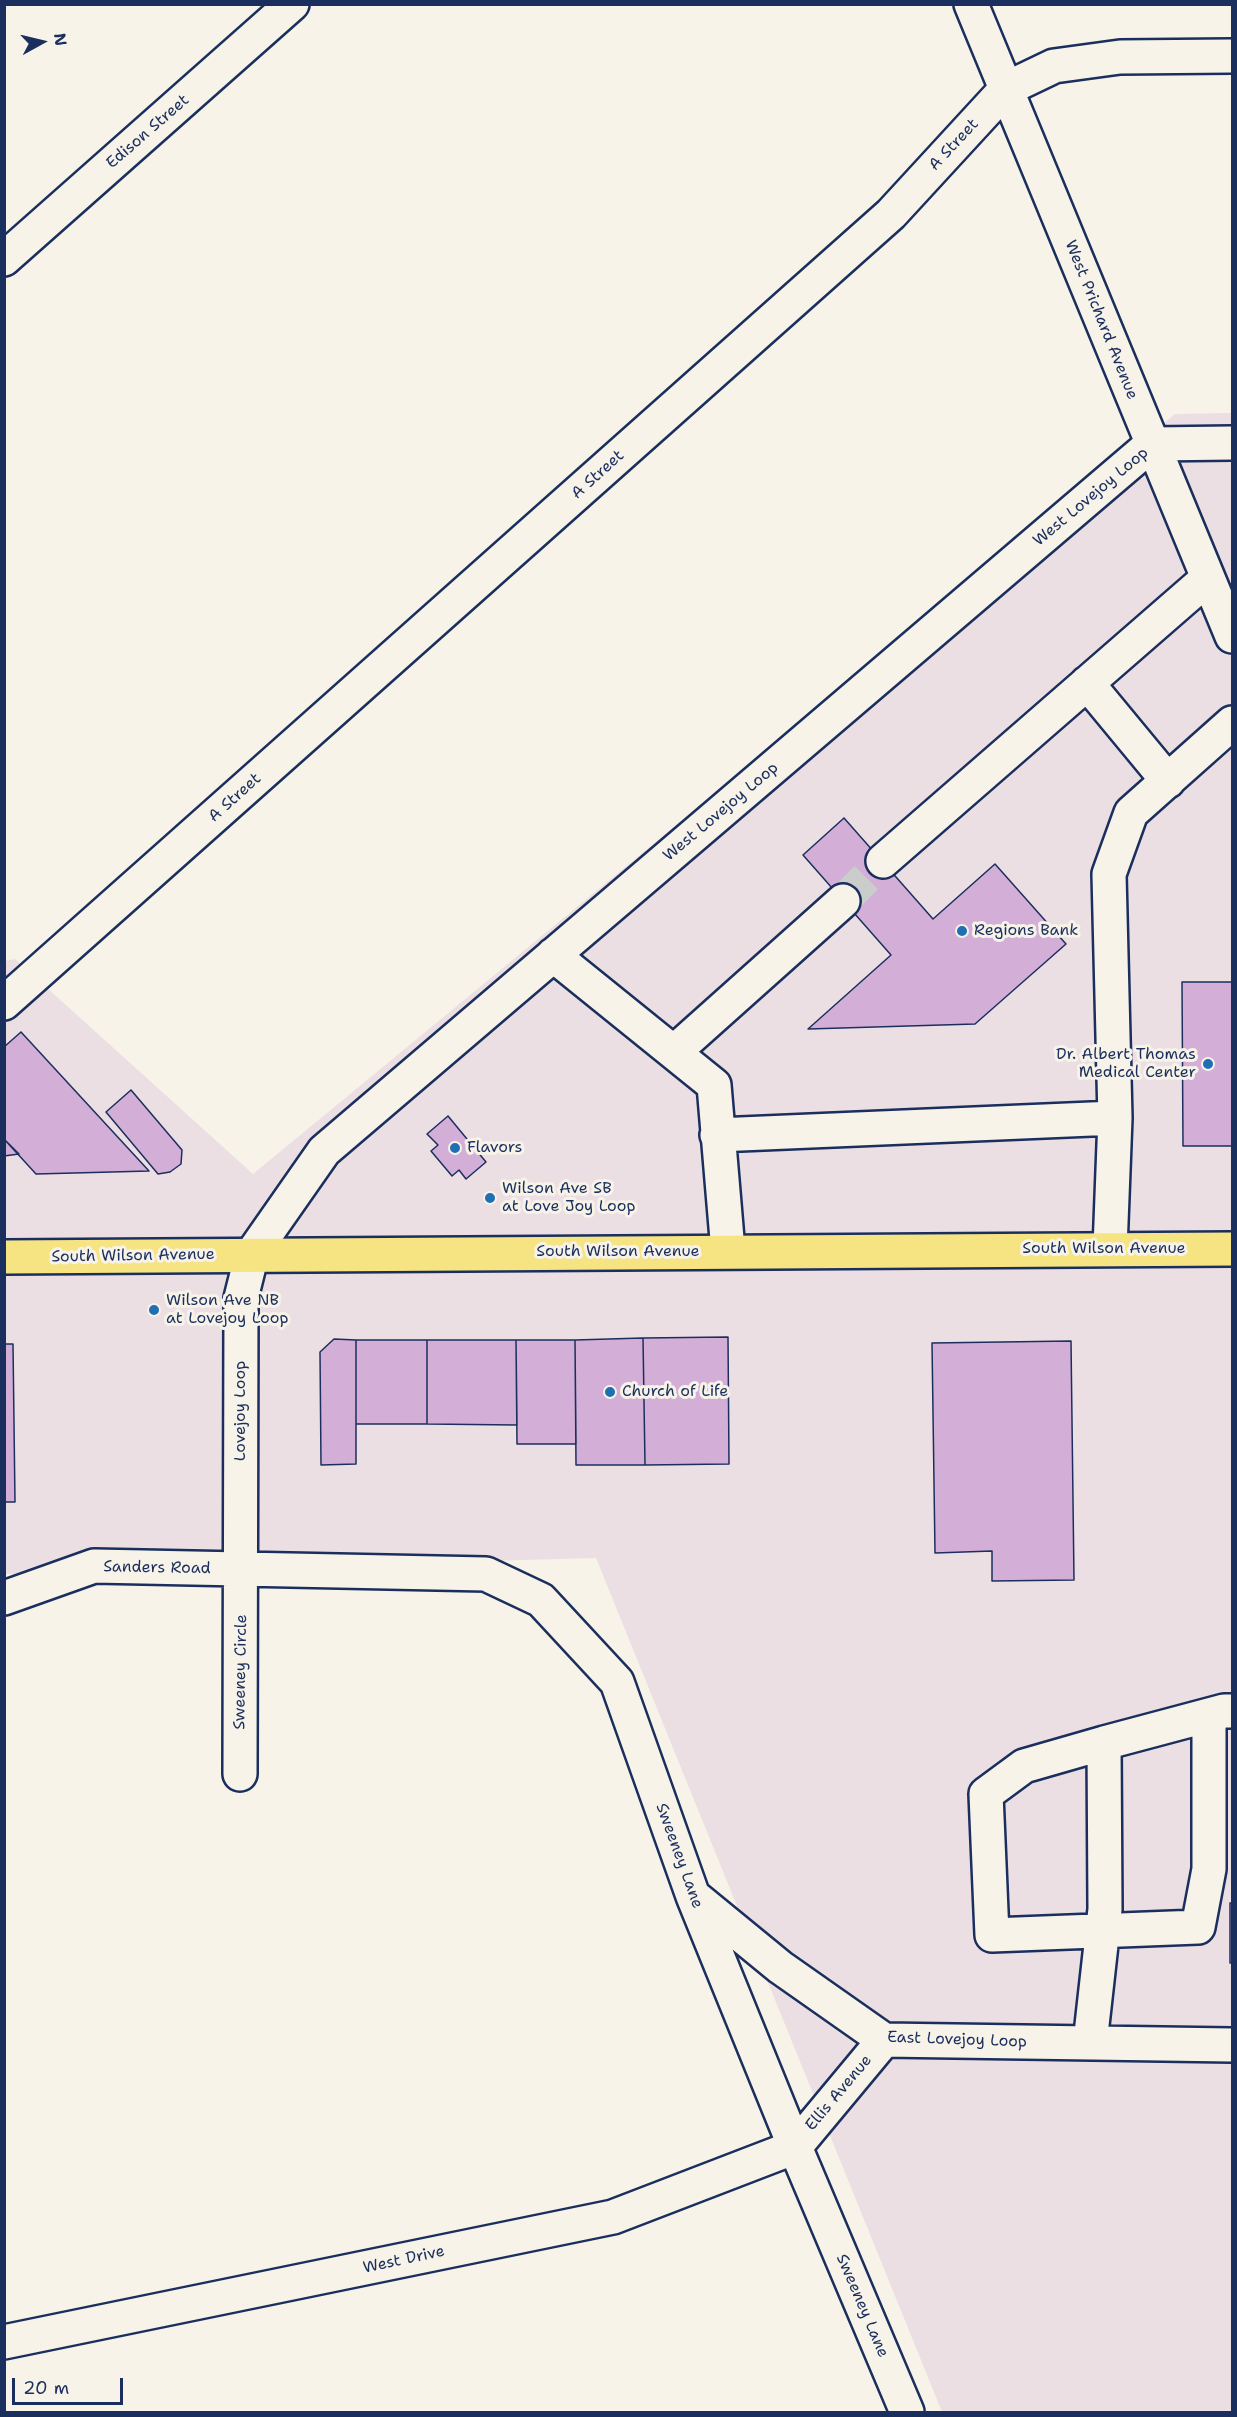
<!DOCTYPE html>
<style>
body{margin:0}
#map{position:relative;width:1237px;height:2417px;overflow:hidden;background:#f7f3e8;font-family:"Shantell Sans",sans-serif}
canvas{display:block}
.frame{position:absolute;inset:0;border:6px solid #1b2f5e;pointer-events:none}
.north{position:absolute;left:12px;top:12px;width:60px;height:60px;-webkit-text-stroke:4px #f7f3e8;paint-order:stroke;rotate:82deg;font-size:16px;font-weight:700;line-height:24px;text-align:center;color:#1b2f5e}
.north::after{content:'';display:block;margin:auto;width:21px;height:27px;background:#1b2f5e;clip-path:polygon(50% 0,100% 100%,50% 72%,0 100%)}
.scale{position:absolute;left:12px;top:2378px;width:111px;height:27px;box-sizing:border-box;border:3px solid #1b2f5e;border-top:0;padding-left:8px;font-size:18px;line-height:21px;white-space:nowrap;color:#1b2f5e;-webkit-text-stroke:4px #f7f3e8;paint-order:stroke}
</style>
<div id="map">
<canvas width="1237" height="2417"></canvas>
<div class="frame"></div>
<div class="north">N</div>
<div class="scale">20 m</div>
</div>
<script>
const c = document.querySelector('canvas').getContext('2d');
c.lineJoin = 'round';
function paint(path, color) { c.fillStyle = color; c.fill(path, 'evenodd'); }
const poly = rows => new Path2D(rows.map(r => 'M' + r).join(''));
function trace(path, color, width, dash) { c.strokeStyle = color; c.lineWidth = width; c.lineCap = dash ? 'butt' : 'round'; c.setLineDash(dash || []); c.stroke(path); }
function drawText(font, color, halo, rows, align = 'center') {
  c.font = font + ' "Shantell Sans",sans-serif'; c.lineWidth = 6; c.setLineDash([]); c.textBaseline = 'middle'; c.strokeStyle = halo; c.fillStyle = color; for (const [text, x, y, turn = 0] of rows) {
    c.save(); c.translate(x, y); c.rotate((+turn || 0) * Math.PI / 180); c.textAlign = isNaN(turn) ? turn : align; if (halo) c.strokeText(text, 0, 0); c.fillText(text, 0, 0); c.restore();
  }
}
const built = poly([
 [1232,413,1232,2412,942,2412,596,1558,5,1574,4,961,15,959,253,1174,1175,414]
]);
const building = poly([
 [844,818,933,919,995,864,1066,944,975,1024,808,1029,891,955,803,855,844,818],
 [1182,982,1232,982,1232,1146,1183,1146,1182,982],
 [21,1032,149,1171,36,1174,4,1139,4,1047,21,1032],
 [131,1090,182,1150,181,1164,170,1172,158,1174,106,1112,131,1090],
 [448,1116,486,1162,466,1179,459,1170,452,1176,431,1151,438,1145,427,1134,448,1116],
 [4,1139,19,1154,4,1156,4,1139],
 [728,1337,729,1464,645,1465,643,1338,728,1337],
 [643,1338,645,1465,576,1465,575,1340,643,1338],
 [334,1339,356,1340,356,1464,321,1465,320,1352,334,1339],
 [356,1340,427,1340,427,1424,356,1424,356,1340],
 [427,1340,516,1340,517,1425,427,1424,427,1340],
 [516,1340,575,1340,576,1444,517,1444,516,1340],
 [1071,1341,1074,1580,992,1581,992,1551,935,1553,932,1343,1071,1341],
 [4,1344,13,1344,15,1502,4,1502,4,1344],
 [1230,1903,1232,1903,1232,1963,1230,1963,1230,1903]
]);
const minorTunnel = poly([
 [843,901,883,861]
]);
const minor = poly([
 [971,4,1232,636],
 [4,259,292,4],
 [1087,683,1168,781],
 [883,861,1208,578],
 [553,955,714,1085,728,1251],
 [4,1003,891,214,1006,89,1054,66,1120,57,1232,56],
 [674,1052,843,901],
 [717,1135,1115,1118],
 [1110,1249,1115,1118,1109,874,1131,813,1232,723],
 [4,1598,94,1566,486,1574,541,1600,617,1682,693,1896,795,2147,907,2412],
 [1104,1743,1024,1766,986,1794,992,1935,1198,1927,1209,1869,1209,1716],
 [240,1774,241,1298,252,1254,324,1151,1152,444,1232,443],
 [697,1899,780,1967,884,2040,1232,2045],
 [1090,2043,1105,1909,1104,1743,1224,1711,1232,1711],
 [4,2342,613,2217,795,2147,884,2040]
]);
const major = poly([
 [4,1257,1232,1249]
]);
const markers = [
 [962,931,6,"#1f6fb2"],
 [1208,1064,6,"#1f6fb2"],
 [455,1148,6,"#1f6fb2"],
 [490,1198,6,"#1f6fb2"],
 [154,1310,6,"#1f6fb2"],
 [610,1392,6,"#1f6fb2"]
];
const streetNames = [
 ["Edison Street",148,132,-41],
 ["A Street",954,145,-47],
 ["West Prichard Avenue",1101,320,68],
 ["A Street",598,475,-42],
 ["West Lovejoy Loop",1091,497,-40],
 ["A Street",235,798,-42],
 ["West Lovejoy Loop",721,812,-40],
 ["South Wilson Avenue",1104,1249],
 ["South Wilson Avenue",618,1252],
 ["South Wilson Avenue",133,1256,-1],
 ["Lovejoy Loop",241,1411,-90],
 ["Sanders Road",157,1568,1],
 ["Sweeney Circle",241,1672,-89],
 ["Sweeney Lane",679,1856,70],
 ["East Lovejoy Loop",957,2040,2],
 ["Ellis Avenue",839,2093,-50],
 ["West Drive",404,2260,-12],
 ["Sweeney Lane",862,2306,67]
];
const poiNames = [
 ["Regions Bank",974,931],
 ["Dr. Albert Thomas",1196,1055,"right"],
 ["Medical Center",1196,1073,"right"],
 ["Flavors",467,1148],
 ["Wilson Ave SB",502,1189],
 ["at Love Joy Loop",502,1207],
 ["Wilson Ave NB",166,1301],
 ["at Lovejoy Loop",166,1319],
 ["Church of Life",622,1392]
];
paint(built, '#ecdfe3');
paint(building, '#d3afd8');
trace(building, '#1b2f5e', 1.5);
trace(minorTunnel, '#cbcccc', 33, [33, 16]);
trace(minor, '#1b2f5e', 38);
trace(major, '#1b2f5e', 38);
trace(minor, '#f7f3e8', 33);
trace(major, '#f6e381', 33);
for (const [x, y, r, color] of markers) { const dot = new Path2D(); dot.arc(x, y, r, 0, 2 * Math.PI); c.fillStyle = color; c.fill(dot); trace(dot, '#f7f3e8', 2); }
drawText('16px', '#1b2f5e', '#f7f3e8', streetNames);
drawText('16px', '#1b2f5e', '#f7f3e8', poiNames, 'left');
</script>
